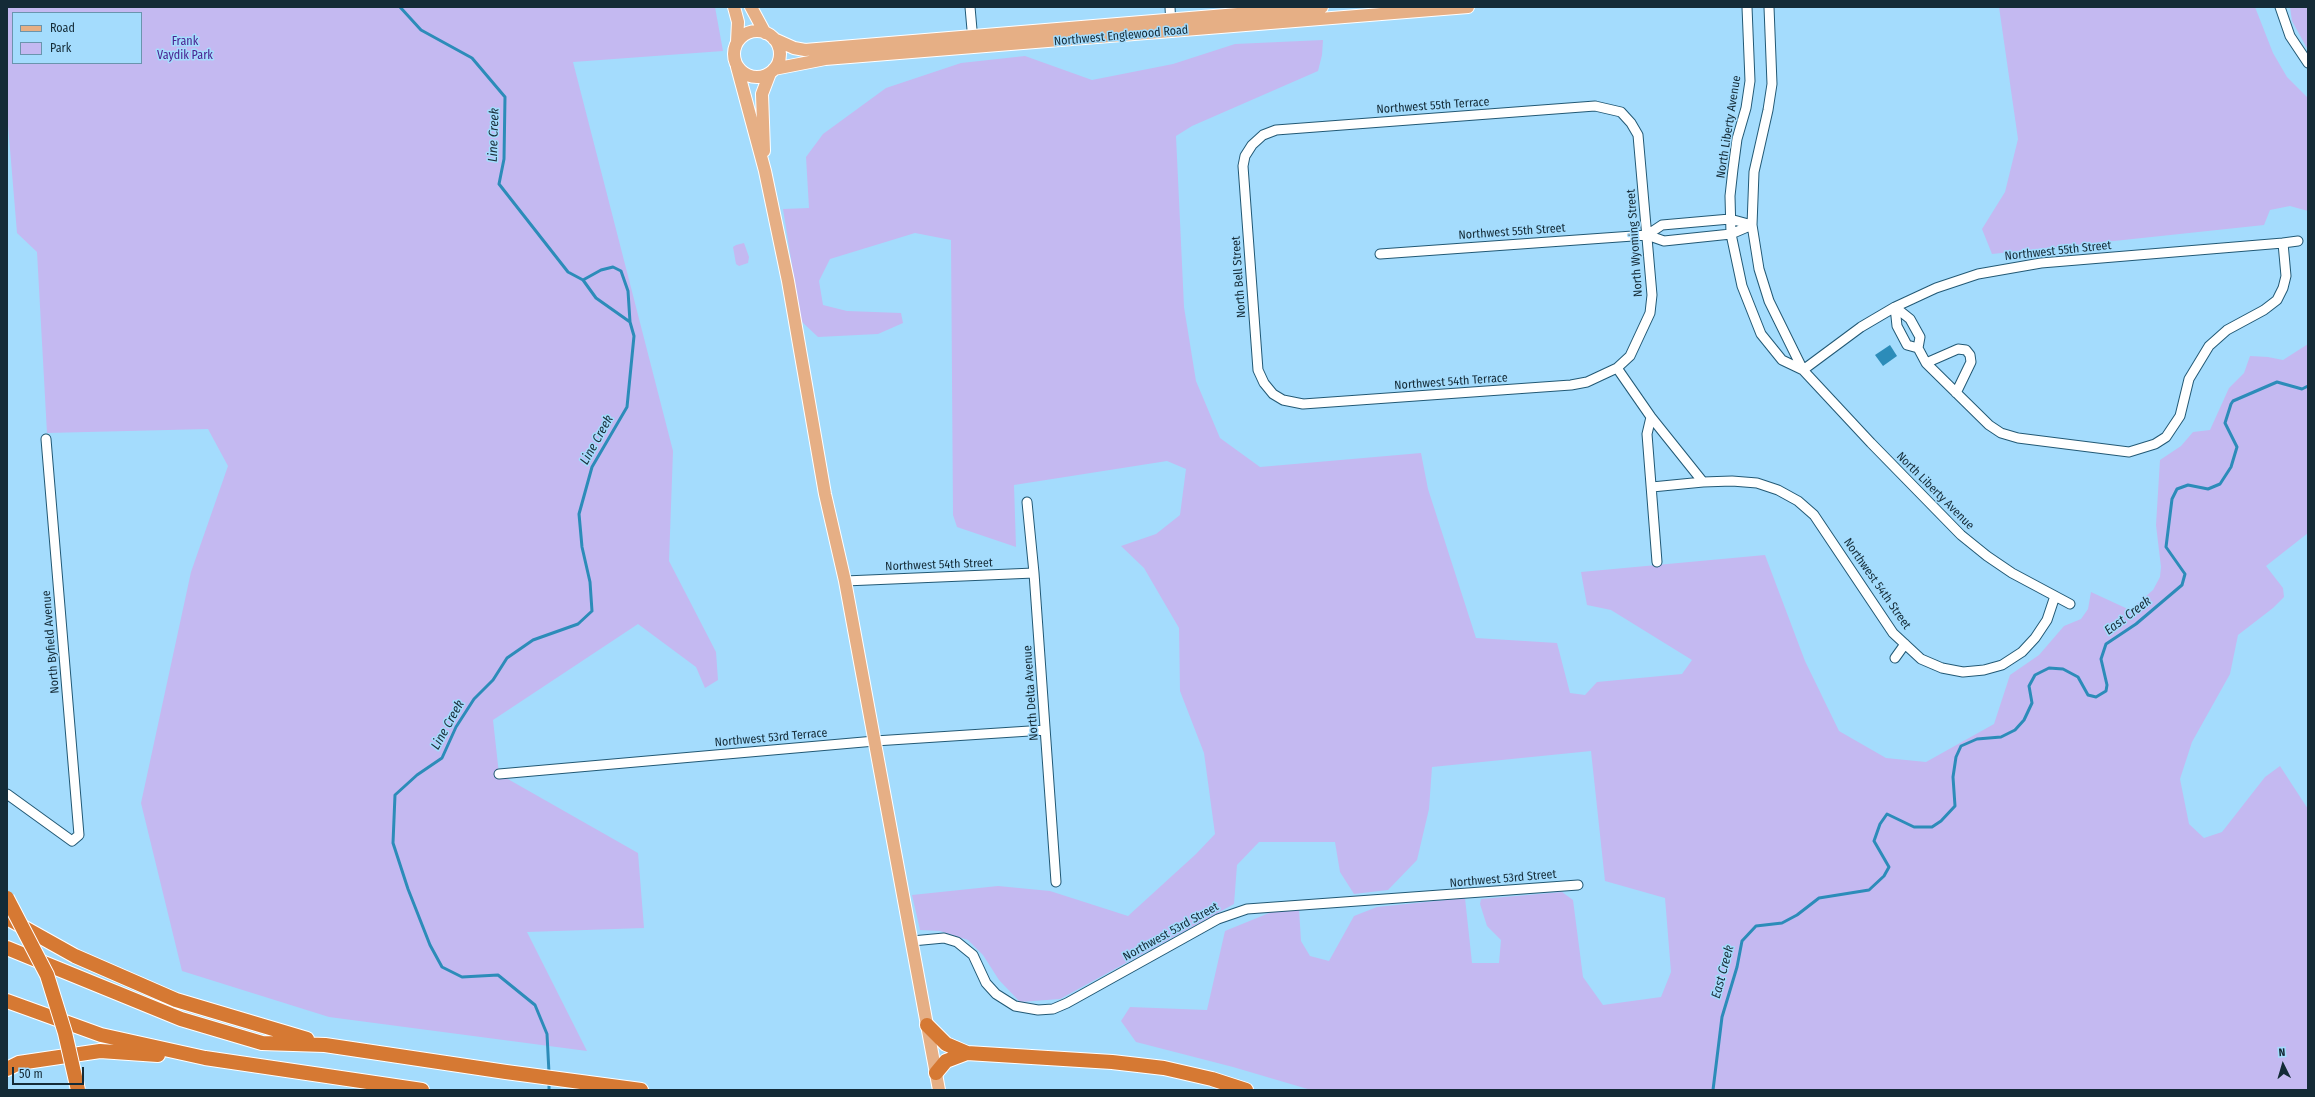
<!DOCTYPE html>
<style>
body{margin:0}
#map{position:relative;width:2315px;height:1097px;overflow:hidden;background:#a4dcfd;font-family:"Fira Sans Condensed",sans-serif}
canvas{display:block}
.frame{position:absolute;inset:0;border:8px solid #142b37;pointer-events:none}
.legend{position:absolute;left:12px;top:12px;width:130px;height:52px;box-sizing:border-box;background:#a4dcfd;border:1px solid #6a95ae;margin:0;padding:5px 7px;list-style:none;font-size:12px;color:#142b37}
.legend li{display:flex;align-items:center;gap:8px;height:20px}
.legend b{width:20px;border:1px solid #6a95ae}
.north{position:absolute;left:2263px;top:1045px;width:40px;height:40px;-webkit-text-stroke:3px #a4dcfd;paint-order:stroke;rotate:355deg;font-size:11px;font-weight:700;line-height:16px;text-align:center;color:#142b37}
.north::after{content:'';display:block;margin:auto;width:14px;height:18px;background:#142b37;clip-path:polygon(50% 0,100% 100%,50% 72%,0 100%)}
.scale{position:absolute;left:12px;top:1067px;width:72px;height:18px;box-sizing:border-box;border:2px solid #142b37;border-top:0;padding-left:5px;font-size:12px;line-height:14px;white-space:nowrap;color:#142b37;-webkit-text-stroke:3px #a4dcfd;paint-order:stroke}
</style>
<div id="map">
<canvas width="2315" height="1097"></canvas>
<div class="frame"></div>
<ul class="legend">
<li><b style="height:5px;background:#e6af85"></b>Road</li>
<li><b style="height:11px;background:#c4b9f1"></b>Park</li>
</ul>
<div class="north">N</div>
<div class="scale">50 m</div>
</div>
<script>
const c = document.querySelector('canvas').getContext('2d');
c.lineJoin = 'round';
function paint(path, color) { c.fillStyle = color; c.fill(path, 'evenodd'); }
const poly = rows => new Path2D(rows.map(r => 'M' + r).join(''));
function trace(path, color, width, dash) { c.strokeStyle = color; c.lineWidth = width; c.lineCap = dash ? 'butt' : 'round'; c.setLineDash(dash || []); c.stroke(path); }
function drawText(font, color, halo, rows, align = 'center') {
  c.font = font + ' "Fira Sans Condensed",sans-serif'; c.lineWidth = 3; c.setLineDash([]); c.textBaseline = 'middle'; c.strokeStyle = halo; c.fillStyle = color; for (const [text, x, y, turn = 0] of rows) {
    c.save(); c.translate(x, y); c.rotate((+turn || 0) * Math.PI / 180); c.textAlign = isNaN(turn) ? turn : align; if (halo) c.strokeText(text, 0, 0); c.fillText(text, 0, 0); c.restore();
  }
}
const green = poly([
 [7,7,715,7,723,51,573,62,673,451,669,561,716,652,718,680,705,688,696,667,638,624,493,720,499,774,638,853,644,928,527,932,587,1051,329,1017,182,971,141,803,191,572,228,466,208,429,47,433,37,252,17,233,7,113],
 [13,13,141,13,141,63,13,63],
 [1999,7,2255,7,2273,53,2287,77,2308,98,2308,211,2290,206,2270,210,2264,225,1992,254,1982,229,2005,192,2018,139],
 [2290,7,2308,7,2308,50,2292,21],
 [1323,40,1322,55,1318,71,1192,126,1176,136,1184,307,1196,381,1220,438,1260,467,1421,453,1428,489,1476,638,1557,643,1570,693,1585,695,1597,682,1682,674,1692,660,1611,610,1587,605,1581,572,1765,555,1805,661,1839,731,1886,758,1926,762,1994,724,2010,675,2039,655,2064,626,2081,619,2088,609,2091,592,2130,610,2153,590,2160,577,2161,567,2156,525,2160,460,2181,446,2193,432,2210,430,2229,388,2244,373,2250,356,2268,357,2283,360,2308,344,2308,533,2266,566,2283,588,2284,597,2273,608,2238,635,2230,674,2192,742,2180,779,2189,824,2204,838,2222,832,2265,777,2280,766,2308,809,2308,1090,1311,1090,1233,1067,1136,1042,1121,1021,1130,1007,1207,1010,1225,931,1274,911,1299,909,1301,941,1310,956,1329,961,1354,916,1377,907,1465,898,1472,963,1499,963,1501,940,1487,926,1480,904,1481,899,1562,892,1573,900,1583,977,1603,1005,1661,997,1671,972,1665,898,1605,881,1591,751,1432,767,1429,809,1417,860,1388,890,1354,894,1340,872,1335,842,1259,842,1237,865,1234,904,1060,999,1020,1002,999,980,983,955,968,940,940,931,920,930,912,895,998,886,1050,891,1128,916,1196,854,1215,834,1204,753,1180,691,1179,628,1144,568,1121,546,1156,534,1180,515,1186,469,1167,461,1014,485,1016,547,957,527,953,515,951,240,915,233,830,259,819,281,823,305,847,311,901,313,903,323,878,334,818,337,801,321,783,209,809,208,806,157,823,134,886,88,961,63,1025,56,1092,80,1173,64,1235,44],
 [744,243,749,257,748,263,739,266,736,264,733,247,736,245]
]);
const water = poly([
 [1890,345,1897,356,1883,366,1875,355]
]);
const stream = poly([
 [400,7,421,30,472,58,505,97,504,159,499,184,568,272,583,280,596,298,630,322,634,336,627,407,592,467,579,514,582,547,590,582,592,611,578,624,533,640,507,658,493,680,474,699,456,727,442,758,417,775,395,795,393,843,408,889,430,945,442,967,462,977,498,975,535,1005,547,1034,549,1073],
 [583,280,601,270,613,267,621,271,628,291,630,322],
 [549,1090,549,1081],
 [1713,1090,1722,1017,1737,967,1742,941,1756,926,1782,923,1797,915,1819,898,1869,890,1884,876,1889,867,1874,841,1880,824,1887,814,1914,827,1932,827,1941,821,1955,806,1953,777,1956,757,1961,746,1977,739,2001,737,2015,730,2024,720,2032,703,2029,686,2035,675,2049,668,2063,669,2078,677,2088,695,2096,697,2106,691,2107,685,2101,659,2106,644,2136,624,2182,585,2185,574,2166,547,2172,499,2177,489,2188,485,2208,489,2220,484,2231,467,2237,447,2225,423,2231,404,2233,401,2277,382,2302,389,2308,386]
]);
const minor = poly([
 [970,7,973,41],
 [1170,7,1171,26],
 [1747,7,1750,81,1746,108,1737,139,1733,169,1730,196,1731,234,1742,286,1761,334,1782,360,1803,370],
 [1769,7,1772,84,1768,110,1754,172,1752,225,1759,269,1769,301,1803,370,1871,443,1961,535,1987,556,2012,573,2070,604],
 [2280,7,2290,36,2308,63],
 [1595,106,1621,112,1631,123,1638,135,1652,295,1650,313,1630,356,1617,368,1587,382,1571,385,1303,404,1283,400,1273,394,1264,383,1258,370,1243,166,1245,156,1252,145,1263,135,1276,130,1595,106],
 [1647,235,1662,225,1730,219,1752,225],
 [2283,243,2298,241],
 [1380,254,1647,235,1664,241,1731,234,1752,225],
 [1895,307,1897,326,1907,345,1918,348],
 [1926,363,1958,349,1966,350,1970,355,1971,362,1956,393],
 [1617,368,1651,417,1703,482,1732,481,1757,483,1778,490,1798,501,1814,515,1893,633,1921,659,1942,668,1963,672,1984,670,2002,665,2022,652,2035,638,2047,620,2055,596],
 [1803,370,1861,327,1895,307,1936,288,1978,274,2041,263,2283,243,2286,276,2283,288,2277,300,2264,310,2227,330,2209,346,2189,379,2180,416,2166,437,2155,444,2129,452,2018,438,2001,433,1989,425,1926,363,1918,348,1920,337,1910,319,1895,307],
 [1651,417,1647,434,1657,562],
 [1652,487,1703,482],
 [1027,502,1034,573,1056,882],
 [845,581,1034,573],
 [1895,658,1905,644],
 [499,774,875,741,1045,730],
 [7,794,72,841,79,835,46,439],
 [912,941,944,938,957,942,973,955,986,983,996,994,1015,1006,1038,1010,1053,1009,1067,1003,1218,919,1247,909,1578,885]
]);
const major = poly([
 [734,7,738,22,737,42],
 [751,7,765,33],
 '734 54a23 23 0 1 1 46 0a23 23 0 1 1-46 0Z',
 [774,39,794,48,805,50,1322,7],
 [737,67,765,171,788,281,825,494,845,581,939,1090],
 [774,69,825,59,1468,7],
 [764,151,762,94,770,73]
]);
const highway = poly([
 [7,918,75,956,176,1000,307,1039],
 [7,948,181,1019,262,1043,325,1045,506,1072,641,1090],
 [7,1001,101,1035,205,1058,422,1090],
 [927,1025,946,1044,967,1053],
 [7,1069,19,1063,100,1051,158,1055],
 [936,1073,946,1061,967,1053,1112,1062,1164,1068,1212,1079,1246,1090]
]);
const highwayBridge = poly([
 [7,898,47,975,65,1033,78,1090]
]);
const streetNames = [
 ["Northwest Englewood Road",1121,36,-5],
 ["Northwest 55th Terrace",1433,106,-4],
 ["North Liberty Avenue",1729,127,-81],
 ["Northwest 55th Street",1512,232,-4],
 ["North Wyoming Street",1635,243,-94],
 ["Northwest 55th Street",2058,251,-6],
 ["North Bell Street",1239,277,-94],
 ["Northwest 54th Terrace",1451,382,-4],
 ["North Liberty Avenue",1935,491,45],
 ["Northwest 54th Street",939,565,-2],
 ["Northwest 54th Street",1877,584,55],
 ["North Byfield Avenue",51,642,-95],
 ["North Delta Avenue",1031,693,-94],
 ["Northwest 53rd Terrace",771,738,-5],
 ["Northwest 53rd Street",1503,879,-5],
 ["Northwest 53rd Street",1171,932,-29]
];
const parkNames = [
 ["Frank",185,42],
 ["Vaydik Park",185,56]
];
const waterNames = [
 ["Line Creek",494,135,-88],
 ["Line Creek",597,440,-61],
 ["East Creek",2128,616,-37],
 ["Line Creek",448,725,-61],
 ["East Creek",1723,972,-75]
];
paint(green, '#c4b9f1');
paint(water, '#2c8cb9');
trace(stream, '#2c8cb9', 3);
trace(minor, '#225975', 11);
trace(major, '#fff', 14);
trace(highway, '#fff', 16);
trace(minor, '#fff', 9);
trace(major, '#e6af85', 12);
trace(highway, '#d67933', 14);
trace(highwayBridge, '#fff', 16, []);
trace(highwayBridge, '#d67933', 14);
drawText('12px', '#142b37', '#a4dcfd', streetNames);
drawText('12px', '#4a218f', '#a4dcfd', parkNames);
drawText('italic 13px', '#1a2f3a', '#a4dcfd', waterNames);
</script>
